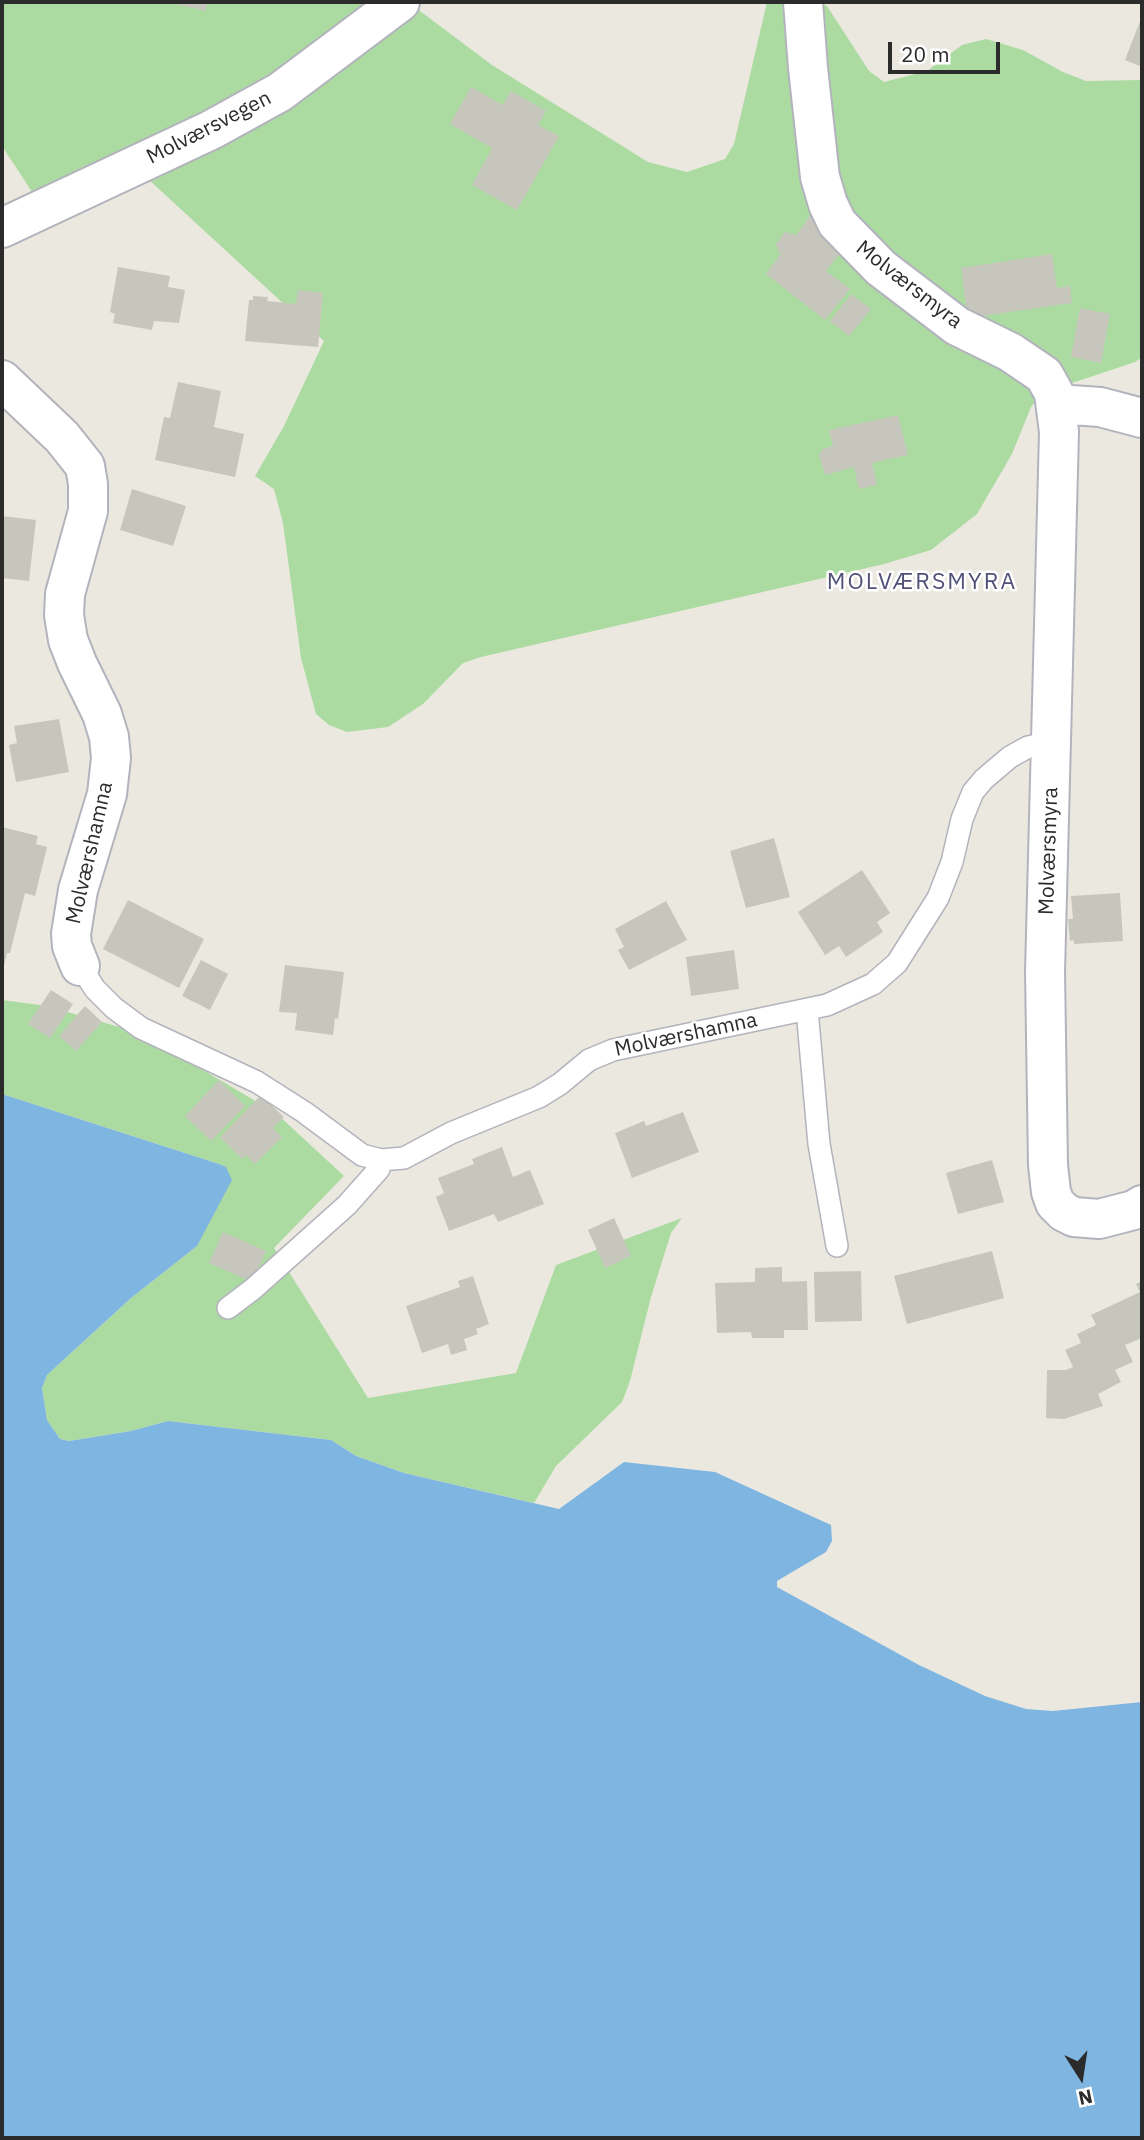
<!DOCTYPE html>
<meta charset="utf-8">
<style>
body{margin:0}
#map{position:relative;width:1144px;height:2140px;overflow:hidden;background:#ebe8df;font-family:"IBM Plex Sans",sans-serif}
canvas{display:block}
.frame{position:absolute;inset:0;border:4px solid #2b2b2b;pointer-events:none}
.north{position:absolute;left:1046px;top:2042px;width:70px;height:70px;-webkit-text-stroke:5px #fff;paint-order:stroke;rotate:168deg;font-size:19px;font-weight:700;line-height:28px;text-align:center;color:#2b2b2b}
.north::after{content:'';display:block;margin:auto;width:24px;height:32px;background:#2b2b2b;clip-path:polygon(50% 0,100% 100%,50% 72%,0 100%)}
.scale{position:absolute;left:888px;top:42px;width:112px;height:32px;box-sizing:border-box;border:4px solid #2b2b2b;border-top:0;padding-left:9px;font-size:21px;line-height:24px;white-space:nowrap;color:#2b2b2b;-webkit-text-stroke:5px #fff;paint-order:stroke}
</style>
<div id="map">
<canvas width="1144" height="2140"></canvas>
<div class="frame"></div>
<div class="north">N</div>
<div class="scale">20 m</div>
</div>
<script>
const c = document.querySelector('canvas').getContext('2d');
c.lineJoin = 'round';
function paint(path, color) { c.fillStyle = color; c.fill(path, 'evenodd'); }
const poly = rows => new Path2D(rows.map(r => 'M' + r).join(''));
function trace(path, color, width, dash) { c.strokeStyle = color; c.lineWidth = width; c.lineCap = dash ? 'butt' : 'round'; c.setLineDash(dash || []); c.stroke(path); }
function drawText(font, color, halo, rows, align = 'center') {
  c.font = font + ' "IBM Plex Sans",sans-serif'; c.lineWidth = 5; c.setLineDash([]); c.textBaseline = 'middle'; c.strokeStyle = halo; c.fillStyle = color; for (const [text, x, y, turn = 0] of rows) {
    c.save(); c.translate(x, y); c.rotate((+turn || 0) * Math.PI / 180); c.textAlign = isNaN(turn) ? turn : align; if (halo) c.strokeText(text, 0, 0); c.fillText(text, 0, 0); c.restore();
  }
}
const green = poly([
 [2,2,408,2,492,65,648,162,687,172,725,159,734,144,767,2,820,2,827,6,869,71,884,82,927,71,962,45,986,39,1023,50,1063,72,1086,81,1142,80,1142,357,1135,362,1042,393,1031,407,1012,454,977,514,931,550,884,564,481,657,463,663,423,704,388,727,347,732,329,725,316,714,301,658,283,523,274,489,255,476,284,426,324,341,148,179,42,207,2,146],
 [2,1000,47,1006,140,1033,276,1113,344,1176,274,1248,368,1398,516,1373,556,1265,682,1218,671,1233,651,1297,630,1381,622,1402,556,1466,534,1503,404,1473,356,1456,331,1440,168,1421,131,1431,69,1441,60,1439,47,1420,42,1388,47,1375,131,1298,197,1246,219,1164,2,1094]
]);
const water = poly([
 [2,1094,219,1164,226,1167,232,1180,197,1246,131,1298,47,1375,42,1388,47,1420,60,1439,69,1441,131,1431,168,1421,331,1440,356,1456,404,1473,559,1509,624,1462,715,1472,831,1525,832,1541,826,1552,777,1581,777,1587,919,1665,985,1696,1026,1709,1053,1711,1142,1702,1142,2138,2,2138]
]);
const building = poly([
 [167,2,207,2,206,11],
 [1142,16,1142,67,1125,60],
 [471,87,503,105,511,91,546,111,538,125,559,136,517,210,472,185,492,148,450,124],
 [811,215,847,244,826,271,850,289,825,320,766,274,780,255,776,244,785,232,796,235],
 [1052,254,1057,288,1070,286,1072,303,968,318,961,268],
 [118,267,170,276,168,287,185,290,179,323,154,321,152,330,113,323,115,314,110,312],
 [298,290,323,293,318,347,245,341,249,300,253,300,253,296,268,297,267,301,296,304],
 [851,294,871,309,849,336,830,321],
 [1080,308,1110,314,1101,363,1071,357],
 [178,382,221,391,214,427,244,434,235,477,155,460,164,417,170,418],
 [898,415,908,455,872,463,877,485,859,489,854,467,825,475,819,455,823,449,833,446,829,430],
 [132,489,186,506,173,546,120,530],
 [2,516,36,520,29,581,2,578],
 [59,719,69,772,16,782,9,745,17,743,14,726],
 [2,827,38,836,36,844,47,847,35,896,25,893,10,953,7,953,3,970],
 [774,838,790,897,746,908,730,851],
 [862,870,890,913,877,922,883,932,846,957,839,946,825,955,798,912],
 [1120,893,1123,941,1074,944,1074,940,1070,941,1068,919,1073,919,1071,896],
 [128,900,204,939,179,988,103,949],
 [666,901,687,940,629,970,618,950,624,947,615,929],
 [734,950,739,989,691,996,686,957],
 [201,960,228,974,210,1010,182,996],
 [285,965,344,972,338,1019,335,1018,333,1035,295,1030,297,1013,279,1012],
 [51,990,73,1004,50,1038,28,1024],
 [85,1006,102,1022,76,1051,59,1036],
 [219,1080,245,1106,211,1141,185,1116],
 [261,1095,284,1117,273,1128,282,1137,255,1164,246,1155,242,1159,220,1137],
 [683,1112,699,1152,632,1178,615,1133,644,1121,646,1126],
 [502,1147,513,1177,530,1170,544,1204,498,1222,494,1214,449,1231,436,1197,444,1193,438,1178,474,1164,472,1159],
 [992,1160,1004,1202,958,1214,946,1173],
 [614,1218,631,1256,605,1268,588,1230],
 [223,1232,266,1251,252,1282,209,1263],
 [992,1251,1004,1298,907,1324,894,1276],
 [782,1267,782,1282,807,1281,808,1330,784,1330,784,1338,752,1338,751,1332,717,1333,715,1283,755,1282,755,1268],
 [861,1271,862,1321,815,1322,814,1272],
 [473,1276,489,1324,476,1329,478,1334,464,1339,467,1350,451,1355,448,1344,422,1353,406,1306,460,1287,458,1281],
 [1142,1281,1142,1338,1125,1345,1133,1362,1115,1370,1121,1382,1098,1394,1103,1406,1064,1419,1046,1418,1047,1370,1066,1370,1073,1367,1065,1350,1081,1343,1077,1334,1096,1325,1091,1315,1140,1292,1136,1284]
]);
const service = poly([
 [80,966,95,989,114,1008,141,1028,257,1082,304,1112,362,1155,381,1160,404,1158,451,1133,539,1097,560,1084,589,1060,613,1050,827,1005,873,984,897,963,938,898,952,862,962,819,973,792,984,779,1010,757,1028,747,1052,742],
 [807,1010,819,1144,837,1246],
 [228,1308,253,1289,347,1205,379,1169,381,1160]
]);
const minor = poly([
 [803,2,808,68,820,177,828,204,837,223,881,268,957,326,1010,352,1044,375,1054,393,1059,432,1045,972,1048,1165,1051,1192,1055,1203,1064,1212,1074,1217,1099,1219,1134,1210,1142,1205],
 [2,228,211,130,280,92,400,2],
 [2,380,62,437,85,466,88,484,88,511,65,594,64,615,68,640,77,663,102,714,109,737,111,758,107,794,78,890,71,934,72,946,80,966],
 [1057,404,1100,407,1142,418]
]);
const streetNames = [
 ["Molværsvegen",209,128,-27],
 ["Molværsmyra",909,285,38],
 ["Molværsmyra",1049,851,-88],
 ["Molværshamna",90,853,-77],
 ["Molværshamna",686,1035,-12]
];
const neighbourhoodNames = [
 ["MOLVÆRSMYRA",922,582]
];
paint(green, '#acdba2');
paint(water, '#7fb6e1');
paint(building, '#c7c6bd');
trace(service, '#b3b3bd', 24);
trace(minor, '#b3b3bd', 42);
trace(service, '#fff', 21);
trace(minor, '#fff', 38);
drawText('21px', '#2b2b2b', '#fff', streetNames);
c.letterSpacing = '2px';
drawText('23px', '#515177', '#fff', neighbourhoodNames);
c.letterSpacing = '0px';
</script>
